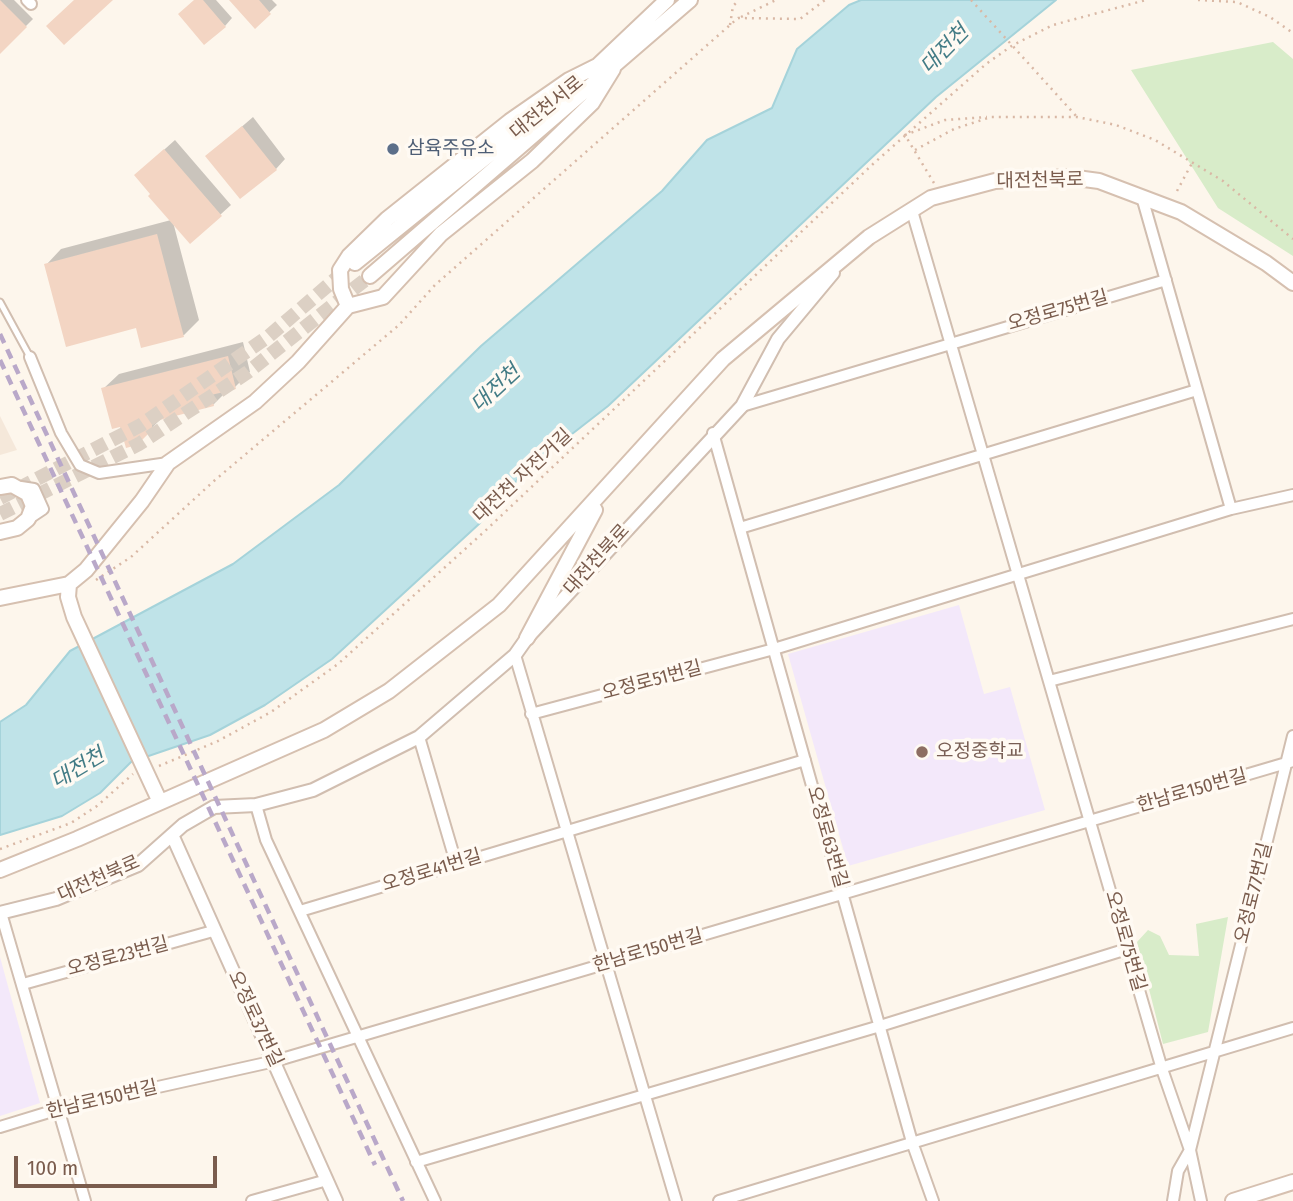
<!DOCTYPE html>
<meta charset="utf-8">
<style>
body{margin:0}
#map{position:relative;width:1293px;height:1201px;overflow:hidden;background:#fdf6ec;font-family:"Fira Sans Condensed",sans-serif}
canvas{display:block}
.scale{position:absolute;left:14px;top:1156px;width:203px;height:32px;box-sizing:border-box;border:4px solid #7a5c4d;border-top:0;padding-left:9px;font-size:21px;line-height:24px;white-space:nowrap;color:#7a5c4d;-webkit-text-stroke:5px #fffaf3;paint-order:stroke}
</style>
<div id="map">
<canvas width="1293" height="1201"></canvas>
<div class="scale">100 m</div>
</div>
<script>
const c = document.querySelector('canvas').getContext('2d');
c.lineJoin = 'round';
function paint(path, color) { c.fillStyle = color; c.fill(path, 'evenodd'); }
const poly = rows => new Path2D(rows.map(r => 'M' + r).join(''));
function trace(path, color, width, dash) { c.strokeStyle = color; c.lineWidth = width; c.lineCap = dash ? 'butt' : 'round'; c.setLineDash(dash || []); c.stroke(path); }
function drawText(font, color, halo, rows, align = 'center') {
  c.font = font + ' "Fira Sans Condensed","Noto Sans KR",sans-serif'; c.lineWidth = 7; c.setLineDash([]); c.textBaseline = 'middle'; c.strokeStyle = halo; c.fillStyle = color; for (const [text, x, y, turn = 0] of rows) {
    c.save(); c.translate(x, y); c.rotate((+turn || 0) * Math.PI / 180); c.textAlign = isNaN(turn) ? turn : align; if (halo) c.strokeText(text, 0, 0); c.fillText(text, 0, 0); c.restore();
  }
}
const residential = poly([
 [0,416,17,450,0,455]
]);
const education = poly([
 [959,605,984,694,1010,687,1045,810,848,866,788,654],
 [0,957,40,1103,0,1116]
]);
const green = poly([
 [1273,42,1293,59,1293,256,1218,208,1131,70],
 [1228,917,1208,1032,1163,1044,1137,942,1148,930,1160,936,1169,955,1199,956,1196,924]
]);
const water = poly([
 [861,0,1056,0,936,97,608,406,527,469,479,524,332,659,265,705,210,735,131,762,100,793,62,816,0,835,0,722,26,705,70,651,233,564,339,485,481,346,662,191,707,140,772,108,797,49,849,5,861,0]
]);
const shadow = poly([
 [0,0,14,0,33,19,2,50],
 [195,0,216,0,232,18,225,26],
 [232,0,272,0,277,5,255,26],
 [253,117,285,159,276,169,208,156],
 [175,140,231,205,190,242,173,222,199,320,184,335,142,346,137,326,46,265,61,249,171,220,153,193,147,165],
 [243,342,250,372,235,387,229,389,213,405,162,418,136,443,122,425,103,389,119,374]
]);
const building = poly([
 [0,0,27,27,0,54],
 [74,0,113,0,64,45,46,26],
 [194,0,203,0,226,27,204,45,178,14],
 [229,0,259,0,271,14,255,29],
 [242,126,277,170,240,199,205,156],
 [164,149,222,216,190,244,148,196,150,194,134,175],
 [157,234,184,337,141,348,136,328,66,347,44,264],
 [228,356,236,389,211,395,214,406,152,422,152,430,137,445,126,448,120,427,112,429,101,388]
]);
const secondaryTunnel = poly([
 [0,498,141,425,269,336,346,270],
 [0,514,139,444,248,372,370,276]
]);
const path = poly([
 [971,0,1077,117],
 [1198,0,1237,2,1270,17,1293,33],
 [741,17,776,0],
 [730,25,733,6,739,0],
 [915,150,954,129,991,117,1077,117,1116,125,1155,140,1223,181,1293,239],
 [934,183,905,135,945,120,987,117],
 [1177,191,1192,163],
 [96,580,131,557,215,480,399,325,435,285,730,25,738,18,800,19,825,0],
 [159,766,218,741,271,712,338,664,485,531,873,164,986,64,1013,45,1053,25,1146,0],
 [0,849,71,823,97,806,133,774]
]);
const service = poly([
 [0,302,30,357]
]);
const minor = poly([
 [27,0,31,4],
 [1142,197,1231,509],
 [912,211,1162,1069,1190,1150,1201,1201],
 [30,357,61,433,80,465,99,473,168,463],
 [742,406,1166,280],
 [713,433,912,1142,933,1201],
 [21,487,34,489,43,509,28,519],
 [740,528,1197,390],
 [515,655,676,1201],
 [1049,681,1293,619],
 [531,714,774,649,1231,509,1293,495],
 [419,737,456,863],
 [256,805,266,840,435,1201],
 [300,911,805,760],
 [1,913,85,1201],
 [23,984,213,931],
 [0,1127,59,1109,275,1061,1293,761],
 [416,1162,880,1026,1127,949],
 [252,1201,327,1180],
 [719,1201,1293,1028],
 [1173,1201,1178,1171,1190,1150,1293,736]
]);
const tertiary = poly([
 [173,837,336,1201],
 [0,913,56,899,138,865,183,825,214,807,256,805,313,790,419,737,515,655,527,638,742,406,778,339,833,273]
]);
const secondary = poly([
 [599,65,569,80,510,121,387,219,349,256,340,270,341,289,348,306,383,297,441,234,532,161,592,103,613,69],
 [592,71,667,0],
 [355,263,568,91],
 [370,276,690,0],
 [0,487,12,485,28,494,33,506,28,519,17,528,0,532],
 [0,598,69,584],
 [527,638,595,510],
 [160,802,74,617,68,597,69,584,86,570,142,501,168,463,255,402,298,362,348,306],
 [0,870,77,839,324,730,389,691,499,605,723,359,869,237,931,198,995,181,1069,177,1099,181,1181,212,1266,263,1293,283],
 [1233,1201,1293,1182]
]);
const rail = poly([
 [0,334,403,1201],
 [0,360,375,1165]
]);
const markers = [
 [393,149,7,"#5c6f8a"],
 [922,752,7,"#8d6e63"]
];
const streetNames = [
 ["대전천서로",547,108,-39],
 ["대전천북로",1040,181,-1],
 ["오정로75번길",1058,311,-16],
 ["대전천 자전거길",523,476,-43],
 ["대전천북로",597,560,-48],
 ["오정로51번길",652,681,-15],
 ["한남로150번길",1192,791,-16],
 ["오정로63번길",827,837,74],
 ["오정로41번길",432,871,-17],
 ["대전천북로",99,879,-24],
 ["오정로77번길",1254,893,-76],
 ["오정로75번길",1125,941,74],
 ["한남로150번길",648,951,-16],
 ["오정로23번길",118,957,-15],
 ["오정로37번길",255,1019,65],
 ["한남로150번길",102,1100,-13]
];
const serviceNames = [
 ["삼육주유소",407,149]
];
const educationNames = [
 ["오정중학교",936,752]
];
const waterNames = [
 ["대전천",945,50,-46],
 ["대전천",496,389,-43],
 ["대전천",78,769,-31]
];
paint(residential, '#f5e8da');
paint(education, '#f3e8fa');
paint(green, '#d8ecc9');
paint(water, '#bfe3e8');
trace(water, '#a5d3da', 2);
paint(shadow, '#0003');
paint(building, '#f3d5c3');
trace(secondaryTunnel, '#dcd0c4', 14, [14, 7]);
trace(service, '#d1beb0', 9);
trace(minor, '#d1beb0', 14);
trace(tertiary, '#d1beb0', 16);
trace(secondary, '#d6c0b0', 18);
trace(path, '#d9b8a5', 2.5, [2, 5]);
trace(service, '#fff', 5);
trace(minor, '#fff', 10);
trace(tertiary, '#fff', 12);
trace(secondary, '#fff', 14);
trace(rail, '#b9a8c9', 4.5, [10, 7]);
for (const [x, y, r, color] of markers) { const dot = new Path2D(); dot.arc(x, y, r, 0, 2 * Math.PI); c.fillStyle = color; c.fill(dot); trace(dot, '#fffaf3', 2.5); }
drawText('19px', '#7a5c4d', '#fffaf3', streetNames);
drawText('19px', '#4e5e75', '#fffaf3', serviceNames, 'left');
drawText('19px', '#785e54', '#fffaf3', educationNames, 'left');
drawText('italic 21px', '#437c86', '#fffaf3', waterNames);
</script>
